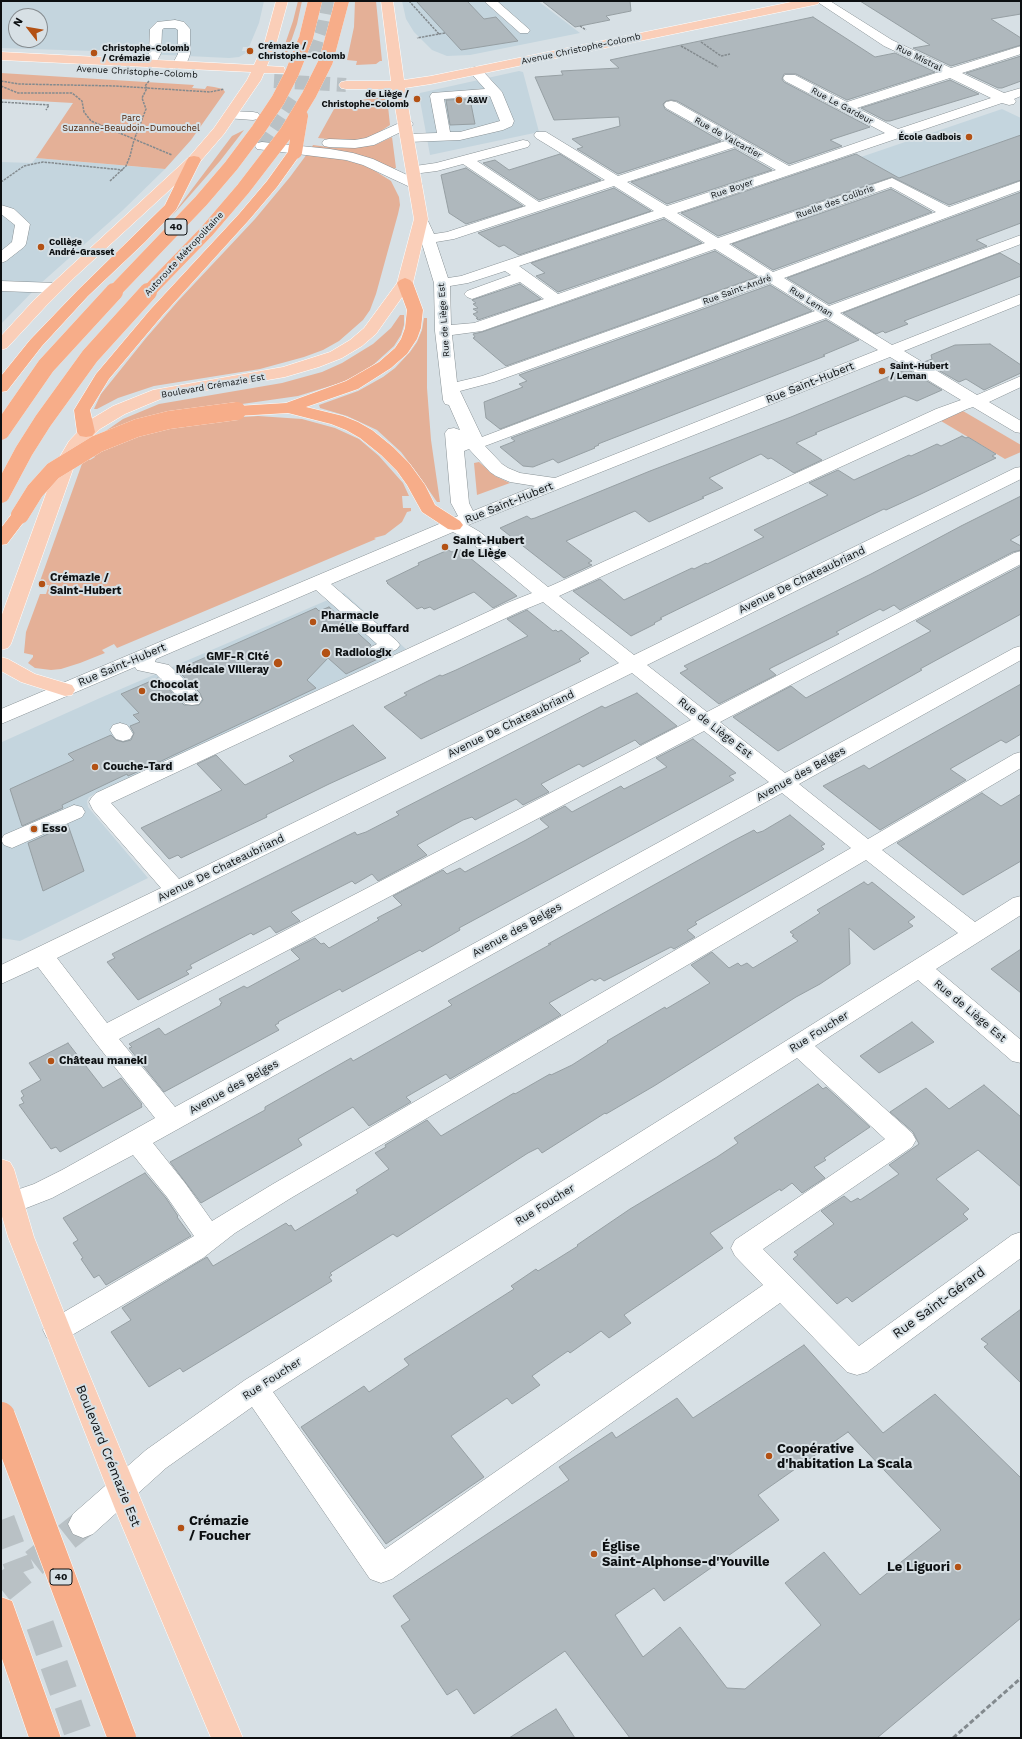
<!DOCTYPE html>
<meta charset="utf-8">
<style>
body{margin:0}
#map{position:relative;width:1022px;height:1739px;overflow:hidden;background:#d7e0e5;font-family:"Work Sans",sans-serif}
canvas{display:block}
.frame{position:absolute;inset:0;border:2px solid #0c0f11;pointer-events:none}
.north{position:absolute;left:8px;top:8px;width:40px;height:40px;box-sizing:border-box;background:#d7e0e5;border:1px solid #868c90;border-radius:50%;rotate:301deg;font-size:11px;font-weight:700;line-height:16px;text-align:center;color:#0c0f11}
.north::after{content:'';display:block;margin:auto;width:14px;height:18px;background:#b35114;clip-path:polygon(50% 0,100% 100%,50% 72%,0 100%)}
</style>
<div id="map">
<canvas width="1022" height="1739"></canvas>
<div class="frame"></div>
<div class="north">N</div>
</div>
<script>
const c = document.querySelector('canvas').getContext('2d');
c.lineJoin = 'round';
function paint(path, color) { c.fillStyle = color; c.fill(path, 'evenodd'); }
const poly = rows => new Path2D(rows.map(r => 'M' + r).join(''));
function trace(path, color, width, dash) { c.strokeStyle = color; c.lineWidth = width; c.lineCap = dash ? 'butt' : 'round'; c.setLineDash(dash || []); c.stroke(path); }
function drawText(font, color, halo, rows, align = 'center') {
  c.font = font + ' "Work Sans",sans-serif'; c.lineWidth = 4; c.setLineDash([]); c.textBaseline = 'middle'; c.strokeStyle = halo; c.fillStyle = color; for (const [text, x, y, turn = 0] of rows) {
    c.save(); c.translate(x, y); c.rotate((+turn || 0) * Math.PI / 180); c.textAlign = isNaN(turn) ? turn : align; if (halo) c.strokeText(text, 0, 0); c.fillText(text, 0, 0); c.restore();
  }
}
const built = poly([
 [1,1,264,1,259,23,249,47,243,47,242,51,247,51,246,53,239,57,229,58,103,52,103,50,94,50,93,51,1,48],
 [16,16,40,16,40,40,16,40],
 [402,1,538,1,580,33,470,55,447,56,432,50,414,32,406,19],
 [519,71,523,72,539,132,430,155,419,95,420,93],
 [1002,109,1021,118,1021,174,942,203,861,157],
 [36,158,165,169,123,210,40,284,1,324,1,162,32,163],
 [344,593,406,649,89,797,87,801,88,807,148,878,20,941,1,938,1,744,2,742,100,698]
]);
const green = poly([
 [298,1,302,1,297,24,287,53,282,53,293,21],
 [355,1,376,1,382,61,380,61,376,64,356,65,357,61,347,60,354,27],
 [1,73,194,85,192,88,205,89,207,86,214,87,223,89,225,92,191,140,165,169,131,166,36,158,73,103,1,99],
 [387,97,390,125,375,135,362,139,346,141,318,138,339,100,351,101],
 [244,130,220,161,171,217,232,136],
 [392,137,396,168,393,169,357,155,312,147,313,145,335,148,358,147,377,144],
 [307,154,337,158,360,164,372,169,391,181,399,197,400,205,398,214,376,294,370,310,363,320,339,341,323,350,304,357,260,369,154,386,118,398,97,409,94,409,101,394,146,338,179,300,255,219,290,177],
 [400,315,404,315,404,325,401,335,394,346,373,365,358,375,340,383,298,396,221,407,97,437,123,419,159,404,282,383,322,372,342,363,373,344,391,328],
 [424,318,427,318,427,388,431,440,440,502,437,502,417,473,401,452,377,430,347,416,320,408,319,405,358,391,383,377,395,368,410,352,417,342,422,330],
 [963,411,1021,445,1021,452,1005,459,941,421],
 [258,416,302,419,335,428,359,439,379,456,403,483,409,496,402,496,403,508,411,508,411,511,407,512,402,522,385,535,374,538,376,539,117,648,114,644,102,650,105,653,80,663,61,669,51,670,35,668,28,663,33,657,33,655,24,653,26,632,40,594,46,594,49,585,43,585,44,581,40,581,83,461,87,458,90,460,95,457,93,455,157,429,229,418],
 [479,462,495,476,510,483,477,495,474,463]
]);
const building = poly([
 [416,1,467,1,484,19,496,17,518,41,461,50,416,1],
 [542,1,630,1,631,11,606,16,610,20,575,27,542,1],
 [860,1,1021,1,1021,14,991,19,1021,38,1021,45,951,66,913,48,930,45,860,1],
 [813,17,875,57,895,53,935,72,847,100,796,74,784,74,782,79,784,82,870,127,830,140,842,146,789,164,677,101,671,100,666,101,663,104,665,109,721,141,618,174,577,149,583,147,572,139,620,126,619,117,554,120,535,77,563,75,561,71,619,68,610,60,813,17],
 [1021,56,1021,81,1002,88,998,88,966,73,1021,56],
 [950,80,979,94,890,121,886,121,861,108,950,80],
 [470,99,475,124,450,125,446,100,470,99],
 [1021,135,1021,180,949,205,892,177,718,236,681,213,856,154,899,178,1021,135],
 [735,149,772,170,667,204,631,182,735,149],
 [560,154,601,180,539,200,483,163,495,160,509,170,560,154],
 [466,168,523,206,466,224,449,213,441,175,466,168],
 [614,188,651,211,519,255,504,245,499,247,478,233,614,188],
 [891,189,932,212,773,270,732,244,891,189],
 [1021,192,1021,223,976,240,987,246,829,304,787,278,1021,192],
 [664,219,702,243,558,292,536,276,545,273,531,263,664,219],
 [715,251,757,277,506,366,473,338,475,337,473,334,482,332,715,251],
 [1000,253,1021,265,1021,276,904,321,908,324,885,333,883,331,876,334,843,313,1000,253],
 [520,284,541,299,478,320,476,318,478,318,473,314,478,312,473,309,478,308,473,304,476,303,472,300,520,284],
 [770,285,812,311,500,429,486,418,484,402,523,387,519,384,527,381,519,375,770,285],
 [826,320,859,340,823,355,825,356,598,444,599,445,594,447,595,448,558,463,553,459,533,467,523,466,500,447,515,441,511,438,826,320],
 [990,344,1021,365,1021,373,984,390,966,379,959,382,924,362,932,359,931,355,955,345,990,344],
 [907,369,942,390,917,401,905,396,815,433,817,434,796,443,822,460,794,473,771,458,768,459,761,454,709,478,723,488,702,497,704,498,649,522,635,511,566,541,592,561,588,563,592,565,564,578,500,528,527,516,531,519,535,518,650,471,791,417,907,369],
 [962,436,966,438,968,437,996,454,992,456,996,458,921,494,886,510,884,509,826,537,660,618,662,619,654,623,655,624,631,636,573,591,600,579,624,600,692,568,694,569,706,563,707,564,764,537,754,530,828,495,809,483,838,470,854,480,909,455,911,456,937,444,941,446,962,436],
 [1021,496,1021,534,1010,540,1021,546,1021,550,1013,552,900,610,894,605,883,611,880,609,836,632,839,634,769,669,776,675,719,704,680,673,688,669,684,666,871,574,961,526,1021,496],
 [459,549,517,596,493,608,474,592,434,610,430,607,424,609,422,607,417,609,387,583,388,583,386,581,419,565,418,563,448,550,452,552,459,549],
 [1021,566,1021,614,920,669,922,670,778,751,733,717,791,686,806,698,931,631,916,621,1021,566],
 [329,607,371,645,366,651,370,656,378,658,382,657,346,674,328,658,307,680,316,688,157,763,128,776,127,774,62,805,63,808,22,826,10,789,74,760,68,754,111,735,116,740,123,742,131,740,134,733,130,726,140,722,133,715,139,713,121,694,158,678,184,705,199,705,203,700,200,693,177,670,316,608,319,611,329,607],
 [527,610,553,631,556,630,558,632,561,630,589,653,579,659,581,661,421,739,384,707,407,695,404,693,440,675,442,676,456,670,528,636,507,619,527,610],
 [1021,684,1021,734,1006,743,1001,740,950,769,966,780,880,830,823,786,864,765,869,769,1021,684],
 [637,693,677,726,640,745,635,740,583,767,579,764,541,784,549,792,523,805,516,799,475,820,472,817,463,820,417,845,427,855,378,881,372,874,355,884,352,881,291,912,300,921,276,933,270,926,253,935,251,933,190,965,192,968,186,971,189,974,138,1000,107,962,115,958,112,954,149,935,355,832,357,835,366,832,399,815,396,812,602,706,605,708,637,693],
 [353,725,386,758,329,784,266,815,267,817,181,858,178,855,169,859,141,828,222,790,197,764,216,755,245,785,294,761,289,756,353,725],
 [693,739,736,773,729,776,734,780,459,928,460,930,422,952,420,950,342,992,340,989,278,1022,279,1023,275,1025,279,1030,164,1092,129,1048,132,1047,129,1044,159,1028,165,1035,221,1005,220,1004,222,1003,219,999,244,986,247,988,300,959,291,950,315,938,321,944,324,943,329,948,379,920,377,918,402,905,393,896,443,870,447,874,460,868,465,872,526,840,549,827,540,819,565,806,572,812,621,786,624,789,667,767,656,758,693,739],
 [982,793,1001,806,1021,794,1021,861,963,895,897,843,982,793],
 [790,815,825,844,821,846,824,849,695,922,697,924,687,930,695,937,674,949,671,947,604,981,600,978,595,981,592,979,549,1003,561,1015,450,1079,446,1074,406,1097,411,1102,369,1126,353,1107,298,1139,302,1145,201,1203,170,1162,265,1110,265,1107,351,1058,353,1061,452,1005,448,1001,551,944,548,944,731,842,754,830,757,833,763,831,790,815],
 [68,825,84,871,43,891,28,843,68,825],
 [864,882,868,885,872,882,915,917,908,922,913,926,874,950,849,928,850,964,820,984,796,997,654,1086,606,1114,605,1113,542,1153,538,1148,528,1153,397,1237,393,1234,330,1273,332,1275,329,1277,332,1281,183,1372,180,1368,149,1387,111,1332,131,1320,122,1308,207,1257,213,1266,286,1223,289,1226,291,1225,295,1231,358,1193,356,1190,389,1169,375,1153,386,1147,385,1145,427,1120,441,1136,514,1093,515,1094,550,1074,551,1075,572,1065,608,1042,607,1041,665,1007,666,1009,710,983,691,965,712,952,729,968,738,963,741,966,747,963,753,968,798,941,792,936,794,935,790,932,820,913,817,910,864,882],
 [1021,949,1021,993,991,969,1021,949],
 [912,1022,934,1042,879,1073,860,1056,912,1022],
 [68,1043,103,1088,121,1078,142,1104,141,1105,142,1107,60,1152,56,1147,51,1149,19,1105,24,1103,21,1098,24,1096,21,1091,41,1080,29,1063,68,1043],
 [818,1084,823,1089,826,1087,870,1127,824,1158,826,1160,814,1167,825,1178,802,1193,792,1183,781,1191,780,1189,710,1233,723,1248,624,1315,631,1323,609,1338,601,1331,570,1353,568,1351,532,1376,540,1385,512,1404,507,1398,451,1436,484,1477,386,1544,301,1427,364,1386,369,1392,409,1365,404,1359,514,1289,511,1286,536,1269,538,1271,578,1246,577,1245,630,1209,717,1157,738,1143,734,1138,818,1084],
 [984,1085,1021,1117,1021,1187,978,1150,936,1179,969,1209,963,1214,968,1219,852,1302,847,1297,837,1304,793,1259,798,1255,794,1252,834,1224,821,1211,844,1196,851,1202,858,1198,860,1200,899,1174,889,1165,919,1144,913,1132,890,1112,926,1088,949,1109,984,1085],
 [145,1173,166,1198,178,1216,177,1217,191,1236,106,1285,99,1275,94,1278,81,1259,83,1258,73,1243,78,1240,63,1218,145,1173],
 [1021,1309,1021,1383,984,1347,988,1344,981,1339,1021,1309],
 [804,1345,883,1433,935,1394,1021,1478,1021,1618,877,1738,630,1738,565,1651,474,1714,457,1689,447,1695,401,1626,410,1620,393,1596,569,1480,559,1467,612,1432,616,1438,677,1398,693,1418,804,1345],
 [848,1432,941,1530,860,1595,824,1552,785,1583,821,1625,745,1689,727,1688,680,1627,643,1657,615,1615,654,1588,664,1601,779,1520,758,1495,848,1432],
 [556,1709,575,1738,509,1738,556,1709]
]);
const minorTunnelFar1 = poly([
 [313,54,323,23,327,1],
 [262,146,294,98]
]);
const minorTunnel = poly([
 [1,1520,21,1573],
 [1,1589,83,1524],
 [40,1625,80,1738]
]);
const majorTunnel = poly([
 [274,81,346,85]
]);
const pathFar1 = poly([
 [409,1,439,34,417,38],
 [580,26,586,30],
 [439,34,445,33],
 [701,42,721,56,730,54],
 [681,46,718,67],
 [1,81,19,84,116,86,210,92,224,89],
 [1,86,18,93,72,93,82,101,84,112,91,121,172,155],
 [1,102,49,105,46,110],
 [110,181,126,166,130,156,134,140,146,109,142,98,147,88,145,86,149,81],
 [1,182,24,166,43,162,123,170]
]);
const path = poly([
 [953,1738,1021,1678]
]);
const minor = poly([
 [484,1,497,1,530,30,528,33,520,33,484,1],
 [816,1,830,1,892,40,951,68,1021,46,1021,54,962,73,1004,93,1021,88,1021,96,1014,99,1016,101,1014,104,1009,105,1002,103,677,213,718,238,892,178,949,207,1021,181,1021,190,784,278,829,306,1021,235,1021,244,840,313,892,345,1021,294,1021,304,904,351,977,395,1021,376,1021,387,989,402,1021,421,1021,433,1015,432,973,407,967,409,559,596,634,655,1015,468,1021,467,1021,479,647,665,707,712,1014,553,1021,551,1021,564,720,722,785,773,1014,648,1021,646,1021,660,799,784,868,839,1014,754,1021,752,1021,768,882,850,975,922,1013,898,1021,896,1021,915,936,969,1021,1040,1021,1063,1012,1061,918,980,815,1046,912,1133,916,1140,912,1147,763,1249,859,1346,1012,1235,1021,1232,1021,1258,867,1372,857,1375,847,1372,780,1303,392,1579,381,1583,370,1579,252,1407,166,1468,93,1534,83,1538,73,1534,68,1524,73,1514,146,1450,245,1380,958,933,866,860,291,1198,235,1233,203,1258,67,1338,57,1342,47,1338,43,1330,47,1322,194,1236,167,1197,133,1155,52,1198,11,1214,1,1209,2,1195,34,1184,62,1170,155,1118,95,1042,38,967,1,984,1,965,161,888,93,810,89,802,92,797,96,793,507,603,532,593,468,540,453,532,331,584,397,641,400,645,397,649,385,655,378,657,371,655,368,651,371,647,377,644,316,590,156,659,155,662,169,665,199,694,202,699,199,704,192,705,185,704,156,674,137,670,135,667,1,724,1,709,458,516,451,503,445,433,448,429,454,428,460,430,449,405,445,404,443,400,435,331,434,283,416,224,418,221,423,220,428,221,434,234,447,232,526,206,463,164,437,171,413,174,408,173,406,170,408,167,436,163,523,140,528,141,530,144,528,147,477,161,539,202,605,180,536,138,534,135,536,132,546,132,618,176,725,141,666,108,664,105,666,102,671,101,676,102,789,166,885,133,785,81,783,78,785,75,795,75,847,102,939,72,884,46,816,1],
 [950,78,991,98,898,129,857,108,950,78],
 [735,147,776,170,667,206,627,182,735,147],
 [614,186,654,211,461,276,448,278,436,242,454,239,614,186],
 [891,187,936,212,773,272,729,244,891,187],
 [664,217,705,243,558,294,519,266,664,217],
 [715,249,760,277,482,376,457,382,452,335,482,331,715,249],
 [505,271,511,275,467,291,464,294,467,297,472,299,520,282,544,299,474,323,451,325,450,286,468,283,505,271],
 [770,283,815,311,482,437,460,391,494,382,770,283],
 [826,318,878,350,555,478,520,473,508,468,502,464,485,446,826,318],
 [890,357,961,400,936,409,555,584,548,587,480,532,468,525,890,357],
 [469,449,490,472,496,476,510,482,535,486,473,511,469,503,464,451,469,449],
 [543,602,619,663,179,879,111,803,521,611,543,602],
 [632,673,691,720,107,1023,57,958,632,673],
 [704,731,769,782,175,1107,119,1039,704,731],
 [782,793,851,848,273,1184,212,1221,185,1183,153,1143,782,793],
 [797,1058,885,1139,735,1240,731,1248,735,1256,763,1285,385,1549,273,1392,797,1058],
 [175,20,184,22,190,29,190,54,188,60,183,68,173,68,172,65,178,54,178,30,175,28,164,28,162,30,161,53,156,63,155,66,145,66,144,63,149,53,150,29,157,22,175,20],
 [475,67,480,68,502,92,514,121,512,126,503,130,460,140,408,142,403,141,401,138,403,135,408,134,437,133,430,96,432,93,485,89,469,71,470,68,475,67],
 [490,96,500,121,460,132,450,132,444,99,490,96],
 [231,111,253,112,258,113,260,116,258,119,253,120,226,118,224,115,226,112,231,111],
 [406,120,411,121,413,124,411,127,374,145,355,148,329,147,324,146,322,143,324,140,329,139,355,140,366,138,406,120],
 [262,142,330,149,353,153,373,159,420,181,422,184,420,187,415,188,410,187,363,165,346,160,257,149,255,146,257,143,262,142],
 [1,205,14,209,30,224,26,244,24,247,6,261,1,263,1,251,12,242,15,225,1,214,1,205],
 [1,281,55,283,60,285,63,288,60,291,55,293,1,291,1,281],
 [120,723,127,725,130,729,133,734,130,739,123,741,116,739,113,735,110,730,113,725,120,723],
 [74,805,82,807,85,812,82,817,12,848,4,845,1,840,4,835,74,805]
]);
const major = poly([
 [276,1,288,1,277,41,267,66,284,67,285,70,284,73,264,73,261,80,224,134,199,163,75,277,46,306,7,348,1,350,1,336,34,300,189,157,214,128,247,80,251,72,1,60,1,52,254,65,265,41,276,1],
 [381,1,393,1,404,80,431,76,796,1,820,1,818,4,814,5,431,84,405,88,428,219,413,283,410,286,376,334,362,346,342,358,319,367,285,377,163,398,125,414,100,429,82,447,77,458,11,644,8,648,1,650,1,617,59,458,69,441,88,421,113,406,153,390,283,367,330,352,350,340,364,328,397,283,414,219,392,89,346,89,341,88,339,85,341,82,346,81,391,81,381,1],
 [1,657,8,659,35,674,72,685,75,690,72,695,65,696,21,682,1,671,1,657],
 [1,1159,10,1162,14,1169,34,1237,71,1330,149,1519,243,1738,211,1738,119,1519,8,1237,1,1213,1,1159]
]);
const highway = poly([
 [295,148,300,149,302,152,277,187,249,220,162,316,109,379,90,410,95,432,92,436,86,437,80,436,77,432,74,410,96,374,150,310,239,214,267,181,290,149,295,148],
 [194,156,199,157,201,160,176,210,145,242,88,296,42,346,7,391,1,392,1,376,30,340,78,290,165,205,187,160,189,157,194,156],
 [405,278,410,280,413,283,423,310,421,328,417,339,407,354,391,368,358,389,306,407,343,416,358,422,372,430,393,447,409,463,425,485,435,505,460,521,463,525,460,529,454,530,448,529,422,512,407,485,397,471,381,455,360,438,346,430,331,424,288,413,237,416,231,415,229,411,231,407,237,406,286,403,346,381,379,362,395,348,401,339,405,328,407,310,397,283,400,280,405,278],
 [20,510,26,511,29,515,7,544,1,545,1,528,14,511,20,510],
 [1,1597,12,1601,61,1738,29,1738,1,1656,1,1597]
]);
const highwayBridgeFar2 = poly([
 [295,152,301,116],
 [113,293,201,201,231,166,258,130,278,100,292,73,306,38,315,1],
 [147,293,207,231,243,189,286,133,309,95,326,61,342,1]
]);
const highwayBridgeFar1 = poly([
 [1,431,46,366,114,292],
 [1,494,24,451,43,421,90,356,148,292],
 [20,515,35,491,53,471,97,444,137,428,169,420,237,411]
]);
const highwayBridge = poly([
 [1,1416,122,1738]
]);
const markers = [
 [250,51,4,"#b35114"],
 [94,53,4,"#b35114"],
 [417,99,4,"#b35114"],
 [459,100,4,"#b35114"],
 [969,137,4,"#b35114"],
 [41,247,4,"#b35114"],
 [882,371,4,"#b35114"],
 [445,547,4,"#b35114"],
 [42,584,4,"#b35114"],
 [313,622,4,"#b35114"],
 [326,653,5,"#b35114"],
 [278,663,5,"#b35114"],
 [142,691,4,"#b35114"],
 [95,767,4,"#b35114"],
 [34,829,4,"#b35114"],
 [51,1061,4,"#b35114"],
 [769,1456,4,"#b35114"],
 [181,1528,4,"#b35114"],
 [594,1554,4,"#b35114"],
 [958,1567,4,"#b35114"]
];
const farPoinames = [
 ["Crémazie /",258,46],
 ["Christophe-Colomb",258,56],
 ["Christophe-Colomb",102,48],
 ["/ Crémazie",102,58],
 ["de Liège /",409,94,"right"],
 ["Christophe-Colomb",409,104,"right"],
 ["A&W",467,100],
 ["École Gadbois",961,137,"right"],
 ["Collège",49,242],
 ["André-Grasset",49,252],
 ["Saint-Hubert",890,366],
 ["/ Leman",890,376]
];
const farStreetnames = [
 ["Avenue Christophe-Colomb",581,49,-12],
 ["Rue Mistral",919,58,26],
 ["Avenue Christophe-Colomb",137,72,3],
 ["Rue Le Gardeur",842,106,28],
 ["Rue de Valcartier",728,138,29],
 ["Rue Boyer",732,189,-19],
 ["Ruelle des Colibris",835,202,-20],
 ["Autoroute Métropolitaine",184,254,-47],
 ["Rue Saint-André",737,290,-20],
 ["Rue Leman",811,302,32],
 ["Rue de Liège Est",444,320,-94],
 ["Boulevard Crémazie Est",213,386,-10]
];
const farParknames = [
 ["Parc",131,118],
 ["Suzanne-Beaudoin-Dumouchel",131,128]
];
const shields = [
 [176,227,22],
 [61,1577,22]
];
const shieldNames = [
 ["40",176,227],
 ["40",61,1577]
];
const streetNames = [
 ["Rue Saint-Hubert",810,383,-22],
 ["Rue Saint-Hubert",509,503,-22],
 ["Avenue De Chateaubriand",802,580,-26],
 ["Rue Saint-Hubert",122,665,-23],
 ["Avenue De Chateaubriand",511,724,-26],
 ["Rue de Liège Est",715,728,38],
 ["Avenue des Belges",801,774,-29],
 ["Avenue De Chateaubriand",221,868,-26],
 ["Avenue des Belges",517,930,-29],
 ["Rue de Liège Est",970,1011,40],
 ["Rue Foucher",819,1032,-32],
 ["Avenue des Belges",234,1087,-29],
 ["Rue Foucher",545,1205,-32],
 ["Rue Foucher",272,1379,-33]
];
const poiNames = [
 ["Saint-Hubert",453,541],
 ["/ de Liège",453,554],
 ["Crémazie /",50,578],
 ["Saint-Hubert",50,591],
 ["Pharmacie",321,616],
 ["Amélie Bouffard",321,629],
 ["Radiologix",335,653],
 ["GMF-R Cité",269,657,"right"],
 ["Médicale Villeray",269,670,"right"],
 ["Chocolat",150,685],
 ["Chocolat",150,698],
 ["Couche-Tard",103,767],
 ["Esso",42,829],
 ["Château maneki",59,1061]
];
const nearStreetnames = [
 ["Rue Saint-Gérard",939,1303,-36],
 ["Boulevard Crémazie Est",108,1456,68]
];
const nearPoinames = [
 ["Coopérative",777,1449],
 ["d'habitation La Scala",777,1464],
 ["Crémazie",189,1521],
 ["/ Foucher",189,1536],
 ["Église",602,1547],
 ["Saint-Alphonse-d'Youville",602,1562],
 ["Le Liguori",950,1567,"right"]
];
paint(built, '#c4d5de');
paint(green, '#e4b097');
paint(building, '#afb8bd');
trace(building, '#969fa3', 1);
trace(minorTunnelFar1, '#b9c1c5', 14, [14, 7]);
trace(minorTunnel, '#b9c1c5', 28, [28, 14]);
trace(majorTunnel, '#b9c1c5', 14, [14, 7]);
trace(minor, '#889195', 1);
trace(major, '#fff', 1);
trace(highway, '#fff', 1);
trace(pathFar1, '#838a8e', 1.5, [2.5, 1]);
trace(path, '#838a8e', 3, [5, 2.5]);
paint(minor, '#fff');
paint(major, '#faceb8');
paint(highway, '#f7ad89');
trace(highwayBridgeFar2, '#fff', 14, []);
trace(highwayBridgeFar1, '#fff', 18, []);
trace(highwayBridge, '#fff', 29, []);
trace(highwayBridgeFar2, '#f7ad89', 14);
trace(highwayBridgeFar1, '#f7ad89', 18);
trace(highwayBridge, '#f7ad89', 28);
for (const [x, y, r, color] of markers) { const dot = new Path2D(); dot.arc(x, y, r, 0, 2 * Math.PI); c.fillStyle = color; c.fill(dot); trace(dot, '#d7e0e5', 1.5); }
drawText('bold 9px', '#0c0f11', '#d7e0e5', farPoinames, 'left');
drawText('9px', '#0c0f11', '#d7e0e5', farStreetnames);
drawText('9px', '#4b2007', '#d7e0e5', farParknames);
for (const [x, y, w] of shields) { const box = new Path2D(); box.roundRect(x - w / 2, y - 8, w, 16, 3); c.fillStyle = '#d7e0e5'; c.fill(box); trace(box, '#0c0f11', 1); }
drawText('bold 10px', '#0c0f11', null, shieldNames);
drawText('11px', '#0c0f11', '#d7e0e5', streetNames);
drawText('bold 11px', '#0c0f11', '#d7e0e5', poiNames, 'left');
drawText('13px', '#0c0f11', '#d7e0e5', nearStreetnames);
drawText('bold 13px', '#0c0f11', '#d7e0e5', nearPoinames, 'left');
</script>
